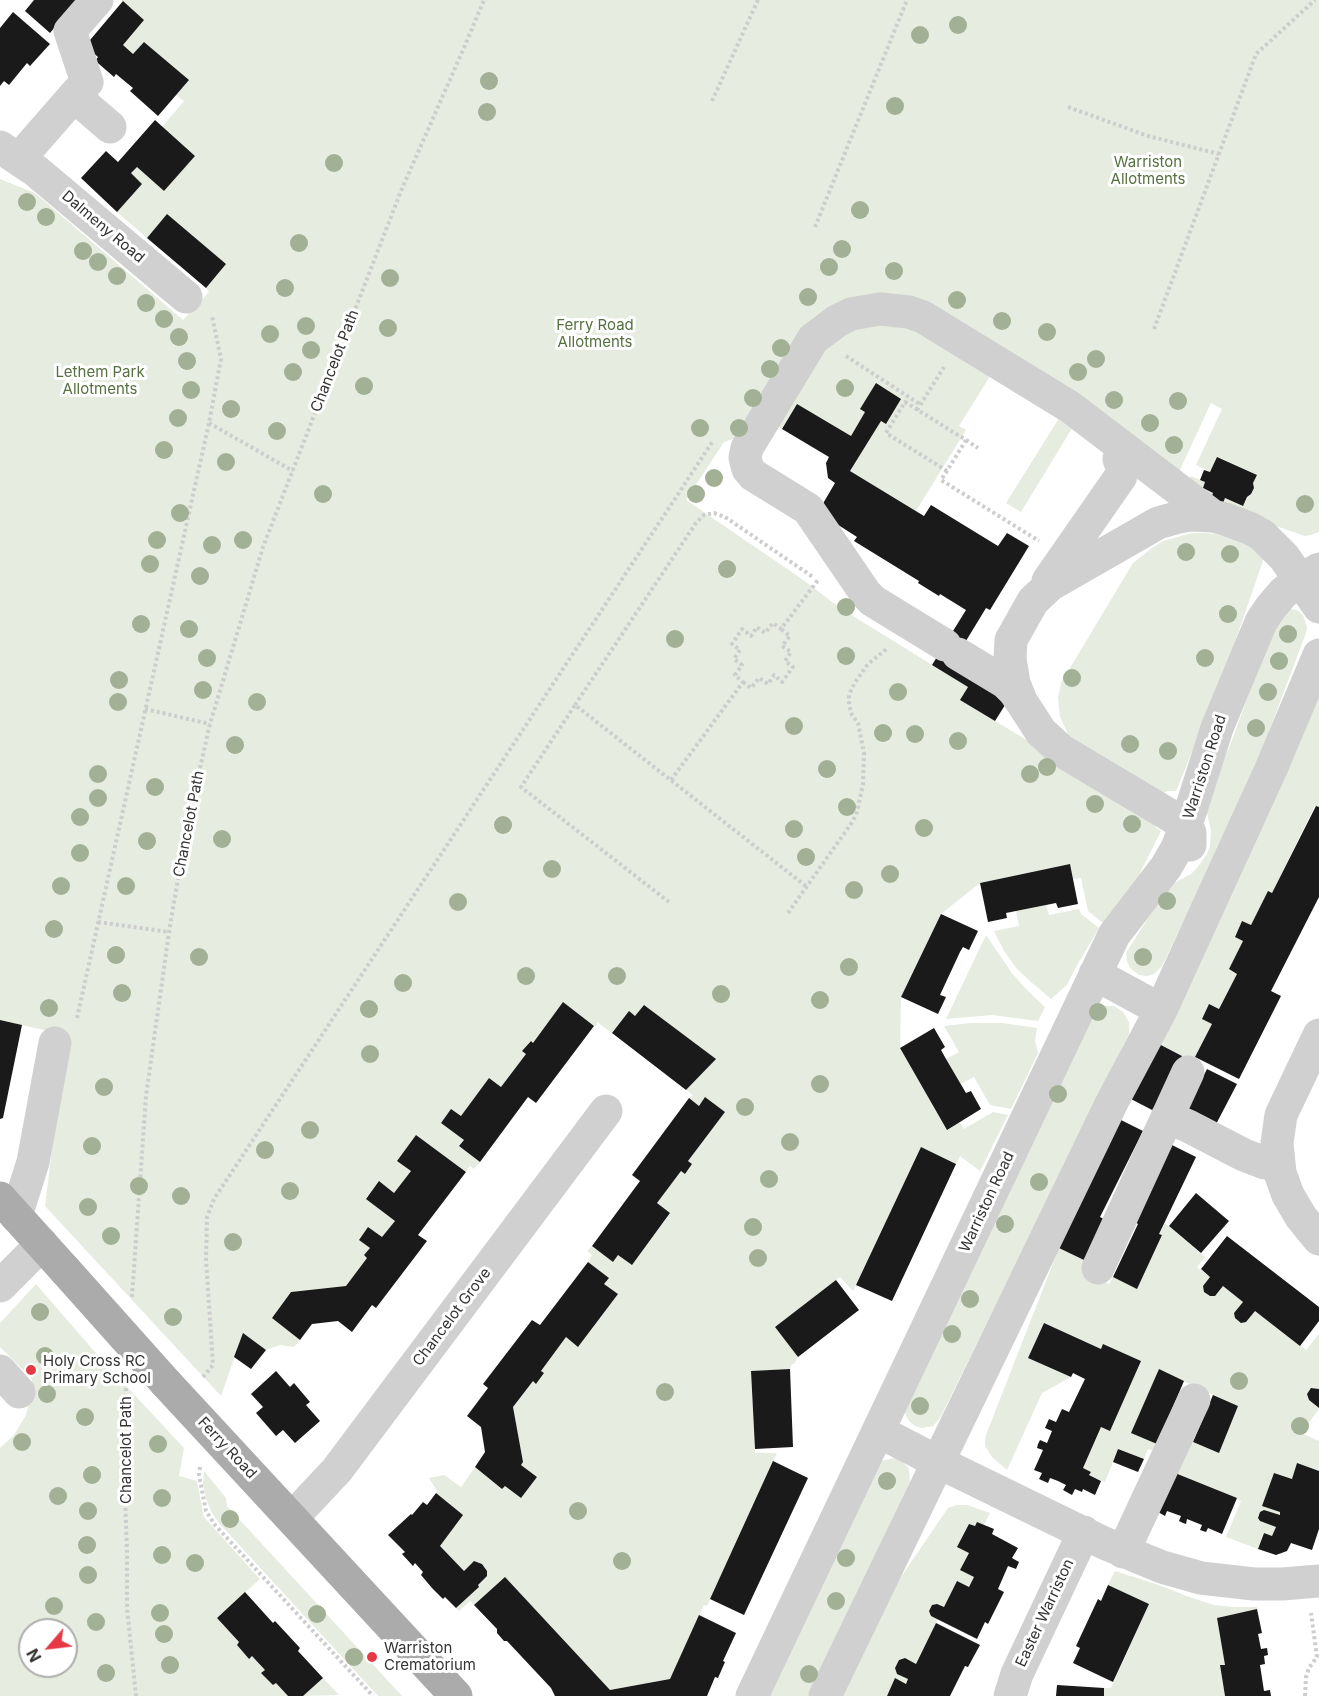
<!DOCTYPE html>
<style>
body{margin:0}
#map{position:relative;width:1319px;height:1696px;overflow:hidden;background:#fff;font-family:Inter,sans-serif}
canvas{display:block}
.north{position:absolute;left:18px;top:1618px;width:60px;height:60px;box-sizing:border-box;background:#fff;border:2px solid #adadad;border-radius:50%;rotate:242deg;font-size:16px;font-weight:700;line-height:24px;text-align:center;color:#333}
.north::after{content:'';display:block;margin:auto;width:21px;height:27px;background:#e63946;clip-path:polygon(50% 0,100% 100%,50% 72%,0 100%)}
</style>
<div id="map">
<canvas width="1319" height="1696"></canvas>
<div class="north">N</div>
</div>
<script>
const c = document.querySelector('canvas').getContext('2d');
c.lineJoin = 'round';
function paint(path, color) { c.fillStyle = color; c.fill(path, 'evenodd'); }
const poly = rows => new Path2D(rows.map(r => 'M' + r).join(''));
function trace(path, color, width, dash) { c.strokeStyle = color; c.lineWidth = width; c.lineCap = dash ? 'butt' : 'round'; c.setLineDash(dash || []); c.stroke(path); }
function drawText(font, color, halo, rows, align = 'center') {
  c.font = font + ' Inter,sans-serif'; c.lineWidth = 6; c.setLineDash([]); c.textBaseline = 'middle'; c.strokeStyle = halo; c.fillStyle = color; for (const [text, x, y, turn = 0] of rows) {
    c.save(); c.translate(x, y); c.rotate((+turn || 0) * Math.PI / 180); c.textAlign = isNaN(turn) ? turn : align; if (halo) c.strokeText(text, 0, 0); c.fillText(text, 0, 0); c.restore();
  }
}
const green = poly([
 [121,0,1319,0,1319,532,1311,535,1305,536,1276,526,1263,526,1187,485,1191,476,1205,482,1213,493,1211,497,1223,503,1225,498,1242,506,1254,488,1253,483,1257,475,1218,457,1210,472,1196,465,1222,409,1211,403,1179,472,879,295,736,438,724,442,686,500,802,579,840,608,968,687,961,700,1151,816,1155,827,1161,831,1135,883,1103,923,1088,911,1081,878,1073,879,1070,864,980,883,941,914,901,997,900,1048,947,1129,959,1122,964,1129,993,1112,1008,1115,980,1171,960,1156,956,1164,921,1147,853,1291,840,1277,775,1327,798,1357,794,1364,792,1364,790,1369,751,1371,755,1453,777,1453,707,1606,704,1605,670,1679,610,1690,474,1605,470,1601,459,1611,456,1608,479,1587,478,1585,487,1576,487,1571,482,1564,474,1561,464,1571,440,1546,462,1515,436,1493,437,1491,429,1478,444,1475,461,1487,475,1467,502,1489,505,1486,521,1498,537,1477,521,1465,523,1462,513,1407,533,1381,537,1383,544,1373,541,1371,566,1337,579,1346,618,1294,604,1284,609,1278,588,1262,592,1255,587,1251,592,1246,613,1262,618,1255,632,1265,670,1214,657,1203,681,1171,685,1174,692,1164,688,1161,725,1112,706,1098,699,1106,689,1098,693,1095,686,1090,715,1059,644,1005,635,1016,628,1012,612,1033,597,1022,597,1025,594,1026,563,1002,533,1043,530,1041,523,1051,526,1054,501,1087,489,1078,461,1116,451,1109,441,1123,464,1140,459,1146,480,1162,474,1169,470,1166,466,1172,416,1135,397,1161,411,1171,394,1193,379,1182,366,1198,395,1221,382,1237,368,1227,359,1240,370,1248,364,1255,367,1258,346,1286,291,1292,272,1318,300,1340,294,1347,280,1345,266,1350,243,1333,221,1396,45,1206,66,1035,0,1020,0,179,35,193,183,320,209,292,206,288,226,264,167,215,147,238,117,212,142,184,131,173,137,167,164,191,195,156,162,127,184,101,176,95,189,80,144,42,133,54,123,45,144,20],
 [906,323,992,373,959,426,966,430,916,511,850,471,881,421,886,424,900,399,876,384,865,412,851,436,797,404,782,429,775,425,823,347,855,326],
 [1061,415,1074,425,1021,512,1006,503],
 [1192,533,1206,533,1224,535,1233,538,1265,555,1225,671,1176,791,1167,791,1160,795,1087,754,1068,734,1060,717,1058,698,1061,683,1133,563,1152,548,1163,541],
 [1290,609,1297,610,1303,615,1307,627,1306,633,1247,790,1162,966,1154,974,1147,976,1139,975,1130,968,1127,961,1126,953,1169,885,1176,882,1191,874,1197,868,1207,854,1210,846,1211,830,1207,813,1210,791,1230,745,1278,616],
 [1319,689,1319,807,1315,806,1272,893,1268,892,1251,925,1242,921,1235,936,1243,941,1229,969,1237,974,1219,1009,1209,1004,1202,1019,1212,1024,1193,1062,1157,1043],
 [1046,905,1049,915,1079,909,1081,914,1099,928,1077,965,1067,985,1051,999,1031,982,1017,969,1004,951,994,931,1019,926,1016,911],
 [986,935,1012,973,1027,990,1045,1007,1038,1021,992,1015,946,1019],
 [1102,1006,1114,1006,1123,1012,1129,1022,1129,1034,940,1418,933,1426,922,1428,915,1426,910,1422,906,1416,904,1409,1095,1009],
 [970,1023,1003,1023,1037,1028,1035,1040,1038,1053,1011,1109,990,1105,974,1077,961,1084,946,1059,959,1052,944,1026],
 [1165,1223,1205,1257,1197,1267,1210,1277,1203,1286,1204,1292,1210,1296,1215,1296,1223,1286,1243,1302,1234,1313,1255,1311,1306,1350,1319,1334,1319,1389,1312,1388,1307,1394,1309,1400,1319,1409,1301,1433,1319,1441,1319,1471,1297,1464,1292,1479,1274,1473,1263,1506,1280,1512,1280,1515,1264,1510,1260,1512,1258,1518,1260,1521,1276,1527,1272,1536,1263,1533,1258,1549,1226,1537,1241,1501,1175,1473,1189,1441,1219,1453,1238,1406,1159,1370,1132,1433,1157,1444,1154,1451,1148,1449,1144,1459,1118,1449,1105,1482,1089,1475,1091,1472,1083,1468,1101,1427,1110,1430,1141,1361,1103,1344,1101,1349,1044,1323,1028,1358,1071,1377,1042,1393,1007,1470,992,1457,985,1446,985,1440,986,1435,1059,1248,1086,1261,1083,1269,1109,1284,1113,1277,1137,1288,1162,1235,1159,1234],
 [36,1284,101,1359,184,1448,179,1476,197,1481,204,1517,260,1579,217,1618,239,1642,237,1645,242,1651,249,1659,252,1656,265,1670,262,1673,273,1685,276,1683,288,1696,0,1696,0,1448,14,1435,26,1415,32,1392,32,1379,0,1347,0,1323],
 [30,1630,66,1630,66,1666,30,1666],
 [894,1458,902,1461,909,1469,910,1482,809,1696,767,1696,881,1461],
 [204,1471,226,1498,227,1506,402,1696,378,1696,218,1522,211,1511,206,1499,203,1484],
 [957,1505,967,1505,990,1513,984,1525,977,1522,957,1547,969,1553,960,1570,974,1577,969,1587,957,1581,944,1607,937,1604,932,1605,929,1611,931,1615,938,1619,916,1664,905,1658,899,1660,895,1668,897,1674,908,1679,906,1684,895,1679,887,1696,842,1696,890,1593,948,1508],
 [1115,1571,1156,1584,1192,1598,1214,1605,1233,1607,1257,1607,1257,1609,1217,1618,1225,1665,1220,1666,1225,1696,1104,1696,1104,1688,1111,1688,1149,1604,1108,1585],
 [323,1678,339,1695,303,1696]
]);
const building = poly([
 [34,0,78,0,50,33,25,11],
 [123,1,144,20,123,45,133,54,144,42,189,80,158,116,130,91,133,88,116,74,114,77,99,64,95,61,98,57,85,46],
 [13,12,50,44,30,66,27,63,9,85,4,81,0,86,0,28],
 [155,120,195,156,164,191,137,167,131,173,142,184,117,212,81,178,106,151,118,162],
 [167,214,226,264,206,288,147,238],
 [876,383,901,399,886,424,881,421,850,471,924,516,931,505,998,546,1007,533,1029,546,990,610,986,608,955,659,1012,694,995,721,960,700,968,687,932,665,966,610,940,594,939,596,918,583,919,581,854,541,857,537,818,512,835,483,828,478,826,463,829,457,782,429,797,404,851,436,865,412,860,409],
 [1217,457,1257,475,1253,483,1254,488,1251,494,1247,497,1243,506,1225,498,1223,503,1211,498,1213,493,1203,488,1205,482,1200,480,1204,470,1210,472],
 [1316,806,1319,807,1319,897,1271,991,1281,996,1239,1079,1195,1057,1212,1024,1202,1019,1209,1004,1219,1009,1237,974,1229,969,1243,941,1235,937,1242,921,1251,925,1268,891,1272,893],
 [1070,864,1078,904,1058,908,1056,903,1006,913,1007,918,988,922,980,883],
 [941,914,978,931,969,950,963,947,960,952,940,995,946,997,938,1014,901,997],
 [563,1002,594,1026,536,1103,528,1097,480,1162,459,1146,464,1140,441,1123,451,1109,461,1116,489,1078,501,1087,526,1054,522,1051,531,1041,533,1043],
 [644,1005,716,1059,686,1090,612,1033,629,1011,635,1016],
 [0,1020,22,1025,3,1118,0,1119],
 [934,1028,945,1047,941,1050,946,1059,966,1093,971,1091,981,1109,947,1130,900,1048],
 [1157,1043,1182,1056,1154,1111,1129,1098],
 [1207,1069,1237,1084,1213,1130,1184,1115],
 [705,1097,725,1112,688,1161,692,1164,685,1174,681,1171,657,1203,670,1213,632,1265,618,1255,613,1262,592,1246,640,1181,632,1175,689,1098,699,1106],
 [1119,1119,1143,1131,1100,1217,1106,1220,1086,1261,1059,1248],
 [416,1135,466,1172,418,1235,427,1241,376,1308,372,1305,352,1332,338,1321,312,1324,300,1340,272,1318,291,1292,346,1286,367,1258,364,1255,370,1248,359,1240,368,1227,382,1237,395,1221,366,1199,379,1181,394,1193,411,1171,397,1161],
 [1172,1145,1196,1157,1159,1234,1162,1235,1137,1289,1113,1277,1138,1224,1135,1222],
 [921,1147,956,1164,892,1301,856,1285],
 [1196,1193,1229,1221,1201,1253,1169,1226],
 [1227,1236,1319,1307,1319,1321,1300,1346,1255,1311,1246,1322,1241,1323,1235,1318,1234,1313,1243,1302,1223,1286,1215,1296,1210,1296,1204,1292,1203,1286,1210,1277,1201,1269],
 [588,1262,609,1278,604,1284,618,1294,578,1347,566,1337,541,1371,544,1373,536,1384,533,1381,513,1407,523,1462,521,1465,537,1477,521,1498,505,1486,502,1489,475,1467,485,1452,481,1427,467,1416,488,1388,483,1384,532,1320,540,1325],
 [836,1280,859,1310,798,1357,775,1327],
 [1044,1323,1101,1349,1103,1344,1141,1361,1110,1431,1101,1427,1083,1468,1091,1472,1089,1475,1101,1481,1095,1495,1083,1489,1082,1492,1075,1489,1072,1495,1063,1490,1066,1485,1058,1481,1050,1478,1048,1483,1039,1479,1042,1473,1034,1470,1043,1450,1037,1448,1038,1444,1040,1440,1047,1443,1052,1431,1045,1428,1049,1419,1056,1422,1062,1409,1069,1412,1085,1379,1073,1373,1071,1377,1028,1358],
 [243,1333,266,1350,251,1369,234,1357],
 [790,1369,793,1447,755,1449,751,1371],
 [1159,1369,1184,1381,1157,1444,1131,1433],
 [276,1371,290,1387,294,1383,310,1402,306,1405,320,1421,295,1443,283,1430,276,1436,256,1413,263,1407,251,1394],
 [1311,1388,1319,1389,1319,1408,1309,1400,1307,1394],
 [1213,1395,1238,1406,1219,1453,1193,1442],
 [1118,1449,1144,1459,1138,1472,1113,1462],
 [773,1461,808,1478,744,1615,710,1599],
 [1297,1463,1319,1471,1319,1529,1312,1550,1291,1543,1287,1551,1276,1555,1258,1549,1264,1533,1272,1536,1276,1527,1260,1521,1258,1518,1260,1512,1264,1510,1280,1515,1280,1512,1262,1506,1274,1473,1292,1479],
 [1175,1473,1237,1498,1222,1534,1208,1528,1206,1532,1200,1530,1202,1525,1187,1519,1186,1524,1183,1523,1179,1521,1181,1516,1167,1511,1165,1516,1158,1512],
 [436,1493,463,1515,440,1546,464,1571,474,1561,482,1564,487,1571,487,1576,478,1585,479,1587,456,1608,445,1597,443,1599,432,1588,421,1575,423,1572,415,1563,413,1566,402,1554,405,1552,388,1535,411,1514,412,1515,423,1502,427,1505],
 [977,1522,994,1529,992,1534,1018,1548,1012,1558,1019,1562,1016,1569,1008,1566,998,1589,1004,1592,988,1624,985,1622,977,1639,931,1616,929,1611,932,1605,937,1604,944,1607,957,1581,969,1587,974,1577,960,1570,969,1553,957,1547,969,1524,975,1526],
 [505,1577,610,1690,670,1679,699,1615,736,1633,723,1661,725,1662,718,1678,715,1677,707,1696,555,1696,551,1688,507,1641,504,1641,497,1633,497,1629,474,1605],
 [1108,1585,1149,1604,1113,1682,1073,1663,1080,1648,1076,1646,1098,1599,1101,1601],
 [245,1592,273,1623,275,1621,300,1648,298,1651,323,1678,303,1696,288,1696,276,1683,273,1685,261,1673,265,1670,252,1656,249,1659,237,1645,239,1642,217,1618],
 [1257,1609,1262,1633,1258,1634,1261,1649,1267,1648,1268,1655,1264,1656,1265,1664,1260,1665,1264,1691,1270,1690,1271,1696,1225,1696,1220,1665,1225,1665,1217,1618],
 [936,1623,980,1645,968,1667,965,1666,950,1696,887,1696,895,1678,906,1684,908,1679,897,1674,895,1668,899,1660,905,1658,916,1664],
 [1057,1685,1104,1688,1104,1696,1056,1696]
]);
const path = poly([
 [712,101,758,0],
 [1068,107,1148,136,1219,154],
 [815,227,907,0],
 [1154,329,1256,54,1315,0],
 [846,356,921,405],
 [917,410,944,367],
 [209,423,293,471],
 [966,440,978,448],
 [947,471,886,433,905,402,966,440,947,471,941,480,1039,541],
 [743,682,751,688,759,678,768,684,774,675,782,682,793,667,785,661,791,652,782,646,790,636,781,629],
 [575,705,696,523,704,515,714,513,725,517,813,577],
 [145,709,210,724],
 [671,780,743,682,735,675,742,665,734,659,740,650,732,644,742,629,751,636,757,627,765,633,773,623,781,629,818,580],
 [669,902,521,787,575,705,807,887],
 [788,913,853,821,857,812,863,784,864,753,858,723,852,715,849,705,849,695,854,684,868,664,888,648],
 [98,922,169,932],
 [77,1018,209,423,221,359,212,316],
 [132,1297,146,1096,169,932,187,825,210,724,263,547,401,191,463,50,484,0],
 [203,1377,213,1365,206,1259,207,1217,214,1199,713,441],
 [126,1388,123,1440,127,1552,127,1607,136,1696],
 [200,1467,199,1475,206,1511,215,1525,373,1696],
 [1305,1696,1306,1677,1309,1668,1317,1657,1311,1613]
]);
const minor = poly([
 [74,96,87,82,70,31,97,0],
 [0,147,36,171,186,297],
 [19,159,74,96,110,127],
 [1048,581,1121,476,1122,468,1119,459],
 [945,645,873,601,866,594,808,509,753,475,748,469,746,462,745,457,747,448,813,339,837,321,851,314,880,309,909,312,923,317,1070,407,1213,516],
 [958,654,1006,683,1014,691,1021,701],
 [1190,845,1190,833,1186,825,1062,751,1041,732,1021,701,1014,683,1010,659,1011,640,1033,601,1050,585,1158,523,1179,517,1191,515,1213,516,1225,519,1249,528,1262,535,1284,557,1319,607],
 [1095,974,1161,1010],
 [1319,1035,1281,1115,1277,1143,1280,1173,1288,1195,1301,1217,1319,1239],
 [1167,1117,1188,1126,1244,1155,1265,1163,1278,1165],
 [16,1216,33,1162,55,1043],
 [1098,1268,1188,1072],
 [0,1286,42,1244],
 [0,1371,19,1392],
 [878,1431,938,1462,1104,1543,1162,1567,1201,1578,1254,1584,1283,1584,1319,1581],
 [292,1518,337,1470,606,1111],
 [1123,1552,1194,1400],
 [752,1696,1114,935,1166,867,1177,848,1186,825,1217,728,1261,622,1271,607,1283,593,1298,581,1319,569],
 [825,1696,1112,1102,1161,1010,1271,769,1319,655],
 [1010,1696,1017,1674,1084,1532]
]);
const major = poly([
 [0,1198,65,1270],
 [166,1383,456,1696]
]);
const majorBridge = poly([
 [65,1270,166,1383]
]);
const trees = [
 [958,25],
 [920,35],
 [489,81],
 [895,106],
 [487,112],
 [334,163],
 [27,202],
 [860,210],
 [46,217],
 [299,243],
 [842,249],
 [83,251],
 [98,262],
 [829,267],
 [894,271],
 [117,276],
 [390,278],
 [285,288],
 [808,297],
 [957,300],
 [146,303],
 [164,319],
 [1002,321],
 [306,326],
 [388,328],
 [1047,332],
 [270,334],
 [179,337],
 [781,348],
 [311,350],
 [1096,359],
 [187,361],
 [770,369],
 [293,372],
 [1078,372],
 [364,386],
 [845,388],
 [191,390],
 [753,398],
 [1114,400],
 [1178,401],
 [231,409],
 [178,418],
 [1150,423],
 [700,428],
 [739,428],
 [277,431],
 [1174,445],
 [164,450],
 [226,462],
 [714,478],
 [323,494],
 [696,494],
 [1305,504],
 [180,513],
 [157,540],
 [243,540],
 [212,545],
 [1186,552],
 [1230,554],
 [150,564],
 [727,569],
 [200,576],
 [846,607],
 [1228,614],
 [141,624],
 [189,629],
 [1288,634],
 [675,639],
 [846,656],
 [207,658],
 [1205,658],
 [1279,661],
 [1072,678],
 [119,680],
 [203,690],
 [898,692],
 [1268,692],
 [118,702],
 [257,702],
 [794,726],
 [1256,728],
 [883,733],
 [915,734],
 [958,741],
 [1130,744],
 [235,745],
 [1168,751],
 [1047,767],
 [827,769],
 [98,774],
 [1030,774],
 [155,787],
 [98,798],
 [1095,804],
 [847,807],
 [80,817],
 [1132,824],
 [503,825],
 [924,828],
 [794,829],
 [222,839],
 [147,841],
 [80,853],
 [806,857],
 [552,869],
 [890,874],
 [61,886],
 [126,886],
 [854,890],
 [1167,901],
 [458,902],
 [54,929],
 [116,955],
 [199,957],
 [1143,957],
 [849,967],
 [526,976],
 [617,976],
 [403,983],
 [122,993],
 [721,994],
 [820,1000],
 [49,1008],
 [369,1009],
 [1098,1012],
 [370,1054],
 [820,1084],
 [104,1087],
 [1058,1094],
 [745,1107],
 [310,1130],
 [790,1142],
 [92,1146],
 [265,1150],
 [769,1179],
 [1039,1182],
 [139,1186],
 [290,1191],
 [181,1196],
 [88,1207],
 [1005,1224],
 [753,1227],
 [111,1236],
 [233,1242],
 [758,1258],
 [970,1299],
 [40,1312],
 [173,1317],
 [952,1334],
 [45,1356],
 [1239,1381],
 [665,1392],
 [47,1394],
 [920,1406],
 [85,1417],
 [1300,1426],
 [22,1442],
 [158,1444],
 [92,1475],
 [887,1481],
 [58,1496],
 [162,1498],
 [88,1511],
 [578,1511],
 [230,1519],
 [87,1545],
 [162,1555],
 [846,1558],
 [622,1561],
 [195,1563],
 [88,1575],
 [836,1601],
 [54,1606],
 [160,1613],
 [317,1614],
 [96,1622],
 [164,1634],
 [354,1657],
 [170,1665],
 [106,1673],
 [809,1674]
];
const markers = [
 [31,1370,6,"#e63946"],
 [372,1657,6,"#e63946"]
];
const parkNames = [
 ["Warriston",1148,162],
 ["Allotments",1148,179],
 ["Ferry Road",595,325],
 ["Allotments",595,342],
 ["Lethem Park",100,372],
 ["Allotments",100,389]
];
const streetNames = [
 ["Dalmeny Road",103,227,40],
 ["Chancelot Path",335,361,-69],
 ["Warriston Road",1205,767,-72],
 ["Chancelot Path",189,824,-79],
 ["Warriston Road",987,1202,-65],
 ["Chancelot Grove",452,1317,-53],
 ["Ferry Road",227,1448,47],
 ["Chancelot Path",126,1450,-90],
 ["Easter Warriston",1045,1613,-65]
];
const poiNames = [
 ["Holy Cross RC",43,1361],
 ["Primary School",43,1378],
 ["Warriston",384,1648],
 ["Crematorium",384,1665]
];
paint(green, '#e6ecdf');
paint(building, '#1a1a1a');
trace(path, '#cdcdcd', 4, [3, 3]);
trace(minor, '#d0d0d0', 33);
trace(major, '#ababab', 33);
trace(majorBridge, '#ababab', 33);
c.fillStyle = '#a2b095';
for (const [x, y] of trees) { c.beginPath(); c.arc(x, y, 9, 0, 2 * Math.PI); c.fill(); }
for (const [x, y, r, color] of markers) { const dot = new Path2D(); dot.arc(x, y, r, 0, 2 * Math.PI); c.fillStyle = color; c.fill(dot); trace(dot, '#fff', 2); }
drawText('15px', '#56703f', '#fff', parkNames);
drawText('15px', '#333', '#fff', streetNames);
drawText('15px', '#333', '#fff', poiNames, 'left');
</script>
